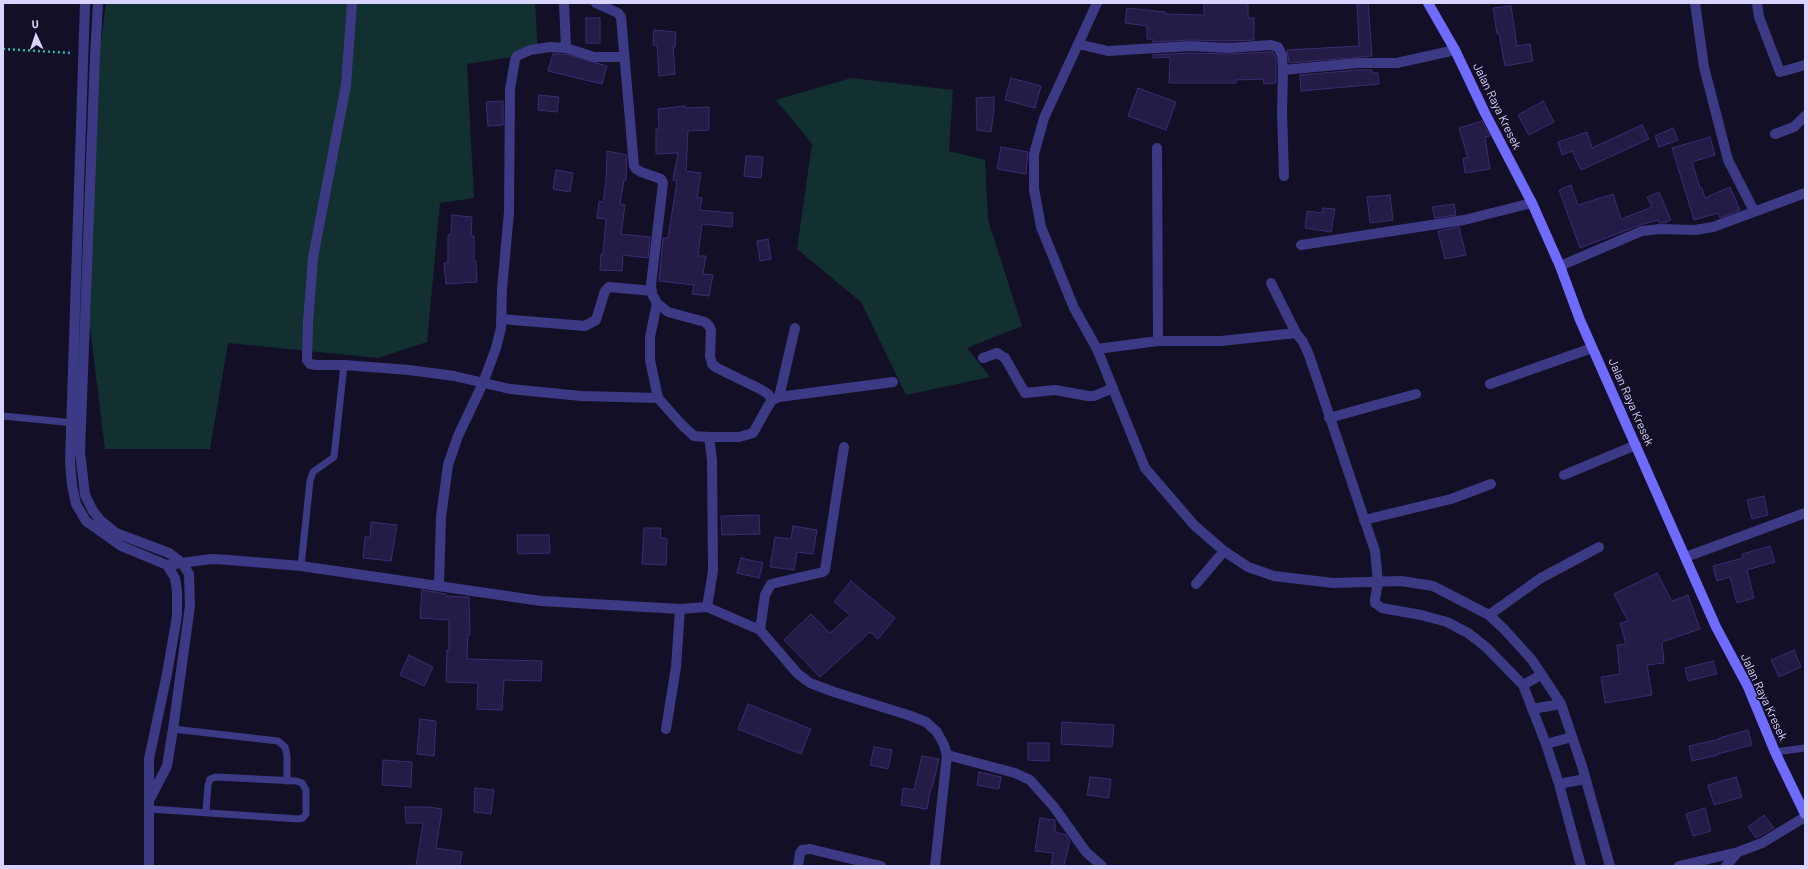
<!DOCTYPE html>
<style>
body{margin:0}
#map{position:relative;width:1808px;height:869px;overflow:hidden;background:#130f26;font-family:Barlow,sans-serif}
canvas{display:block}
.frame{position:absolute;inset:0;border:4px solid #d9d4ff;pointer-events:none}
.north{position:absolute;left:16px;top:16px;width:40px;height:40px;-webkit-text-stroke:3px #130f26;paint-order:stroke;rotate:357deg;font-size:11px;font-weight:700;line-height:16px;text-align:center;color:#d9d4ff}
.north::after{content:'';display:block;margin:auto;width:14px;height:18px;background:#d9d4ff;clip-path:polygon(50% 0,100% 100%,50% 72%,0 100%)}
</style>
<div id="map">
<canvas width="1808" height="869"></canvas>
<div class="frame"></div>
<div class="north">U</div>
</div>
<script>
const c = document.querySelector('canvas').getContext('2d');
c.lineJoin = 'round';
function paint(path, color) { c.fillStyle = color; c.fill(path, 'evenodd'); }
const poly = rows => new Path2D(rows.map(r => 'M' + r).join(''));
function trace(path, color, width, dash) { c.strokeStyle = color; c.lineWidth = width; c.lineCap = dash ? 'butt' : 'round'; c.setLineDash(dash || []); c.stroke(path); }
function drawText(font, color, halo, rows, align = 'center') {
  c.font = font + ' Barlow,sans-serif'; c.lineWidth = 3; c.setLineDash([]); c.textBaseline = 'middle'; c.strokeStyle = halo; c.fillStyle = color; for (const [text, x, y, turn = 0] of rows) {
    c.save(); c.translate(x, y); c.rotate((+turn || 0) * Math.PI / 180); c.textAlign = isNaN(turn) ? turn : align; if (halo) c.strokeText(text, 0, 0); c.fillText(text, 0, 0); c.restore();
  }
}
const green = poly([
 [106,3,535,3,538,53,467,64,474,198,440,203,427,342,378,358,228,343,210,449,105,449,88,312,98,65],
 [851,78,953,90,949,151,985,160,988,220,1022,326,967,348,990,377,906,395,861,302,797,249,812,144,776,100]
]);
const building = poly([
 [1204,3,1248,3,1248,18,1254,18,1254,40,1229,41,1190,40,1153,42,1153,39,1147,39,1147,26,1125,23,1127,8,1165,12,1165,14,1204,15,1204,3],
 [1357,3,1368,3,1372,56,1289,63,1287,50,1359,46,1357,3],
 [1511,6,1517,46,1530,44,1533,61,1505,66,1499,33,1497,34,1493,8,1511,6],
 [586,18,600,18,600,43,586,43,586,18],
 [654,30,676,32,675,47,673,46,675,74,659,76,657,45,653,45,654,30],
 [1270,52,1273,52,1276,57,1276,83,1264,84,1263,79,1236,80,1236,83,1169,83,1170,57,1153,58,1153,55,1190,53,1229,54,1270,52],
 [553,54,565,54,607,66,602,84,548,71,553,54],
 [1358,70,1372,70,1372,73,1378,73,1379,84,1301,91,1300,75,1358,70],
 [1011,78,1041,86,1035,108,1005,100,1011,78],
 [1138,88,1176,102,1166,130,1128,116,1138,88],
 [539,95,559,97,557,112,538,110,539,95],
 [994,97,994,110,991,132,977,130,976,98,994,97],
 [503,101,503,125,488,126,486,102,503,101],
 [1543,101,1554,122,1529,135,1518,115,1543,101],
 [685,106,686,108,709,107,709,130,688,131,686,171,701,173,697,197,702,198,700,210,733,213,732,227,702,224,698,256,706,256,703,274,713,275,709,296,692,294,694,285,659,281,663,238,668,238,677,181,673,180,678,153,656,154,656,129,659,129,658,109,685,106],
 [1482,121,1490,136,1485,137,1490,169,1465,173,1463,158,1468,158,1459,128,1482,121],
 [1642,125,1649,139,1581,170,1572,151,1562,155,1558,142,1587,132,1592,148,1642,125],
 [1673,128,1678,140,1659,147,1655,136,1673,128],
 [1710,137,1715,155,1692,162,1700,188,1702,188,1705,198,1730,187,1740,210,1720,218,1718,213,1694,220,1672,148,1710,137],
 [1001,147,1028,152,1026,174,997,169,1001,147],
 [607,151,627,155,626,180,624,180,620,204,625,205,621,234,650,237,648,258,623,255,622,271,600,270,601,254,603,254,606,219,597,218,599,201,603,202,606,181,607,151],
 [746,156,763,157,761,178,744,176,746,156],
 [556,170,573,173,570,192,553,189,556,170],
 [1571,185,1578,205,1613,194,1621,219,1652,207,1647,197,1659,192,1671,220,1665,223,1659,223,1658,220,1640,225,1580,248,1559,190,1571,185],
 [1390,195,1393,220,1370,223,1367,197,1390,195],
 [1454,204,1456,215,1435,218,1432,207,1454,204],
 [1323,208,1335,209,1331,232,1305,228,1307,211,1322,213,1323,208],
 [452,215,472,217,471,236,474,236,474,261,476,261,477,282,446,284,444,263,448,262,448,235,451,235,452,215],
 [1459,227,1466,255,1445,259,1438,231,1459,227],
 [768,239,771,259,760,261,757,241,768,239],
 [1764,496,1768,515,1752,519,1747,500,1764,496],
 [759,515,760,534,722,535,721,516,759,515],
 [371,522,397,525,391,561,363,558,365,537,370,537,371,522],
 [793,526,817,530,813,554,797,552,794,570,770,567,775,537,791,539,793,526],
 [644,528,661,528,660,537,667,539,666,565,642,564,644,528],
 [517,535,549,535,550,553,518,554,517,535],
 [1770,546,1775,562,1747,570,1754,598,1737,603,1730,577,1717,581,1713,566,1743,558,1742,554,1770,546],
 [741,558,763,563,759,578,737,573,741,558],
 [1657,573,1672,601,1688,595,1700,629,1662,642,1664,663,1647,665,1652,695,1605,703,1601,677,1620,674,1617,645,1626,644,1620,623,1628,621,1614,594,1657,573],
 [851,581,895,618,878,639,870,632,820,677,784,640,811,614,830,633,850,615,834,602,851,581],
 [422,590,446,594,446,596,469,597,470,635,468,635,467,659,542,661,541,681,504,680,502,710,477,709,478,683,446,682,447,650,449,650,449,620,420,618,422,590],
 [1794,650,1801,667,1779,677,1771,660,1794,650],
 [409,655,433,667,424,686,400,675,409,655],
 [1713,661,1717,674,1688,681,1685,668,1713,661],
 [748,704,811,729,801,754,738,729,748,704],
 [420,719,436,721,434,756,417,754,420,719],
 [1062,722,1114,725,1112,747,1061,744,1062,722],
 [1748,730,1752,745,1718,754,1718,755,1692,761,1689,746,1720,739,1719,738,1748,730],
 [1028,743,1049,743,1049,761,1028,760,1028,743],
 [874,747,892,750,888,769,870,765,874,747],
 [922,756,939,759,932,788,931,787,927,809,901,805,903,788,914,790,922,756],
 [383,760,412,762,411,787,382,785,383,760],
 [979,772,1001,777,999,789,977,785,979,772],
 [1090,777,1111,779,1109,798,1087,795,1090,777],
 [1736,777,1742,797,1714,805,1708,785,1736,777],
 [475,788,494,790,491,814,474,812,475,788],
 [405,807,429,807,442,809,436,848,462,852,460,866,416,866,423,823,406,823,405,807],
 [1705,808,1711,831,1693,836,1686,814,1705,808],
 [1764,815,1774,828,1756,838,1748,827,1764,815],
 [1040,818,1055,820,1055,832,1066,835,1070,841,1064,866,1051,866,1053,853,1035,851,1040,818]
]);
const path = poly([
 [3,49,72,53]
]);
const service = poly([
 [3,416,74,423],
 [301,566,310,481,313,472,334,457,344,365],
 [173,729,278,741,285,747,287,756,287,781],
 [1775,752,1805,748],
 [150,809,298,819,303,818,306,814,306,790,302,783,296,781,216,777,210,779,208,785,206,812]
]);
const minor = poly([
 [85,3,70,462,72,485,76,504,86,521,121,546,167,565,175,578,177,591,177,616,167,674,149,759,149,866],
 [98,3,95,56,80,452,85,495,93,511,101,521,116,533,169,553,182,563,189,574,190,606,173,729,167,766,151,797],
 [352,3,346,85,313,258,308,322,307,360,310,364,317,365,344,365,409,370,454,376,510,389,581,396,658,398,682,425,694,436,709,437,712,460,713,571,707,607],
 [564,3,566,48],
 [596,3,618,13,621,17,634,166,636,169,641,172,661,179,663,183,651,285,652,294,657,303,668,312,705,322,709,326,711,330,710,356,712,364,717,368,760,389,768,394,772,400],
 [1097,3,1044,118,1034,154,1034,189,1041,227,1074,308,1097,349,1145,468,1194,525,1224,551,1248,567,1274,576,1333,583,1401,581,1433,586,1489,615,1504,629,1532,660,1561,704,1582,766,1610,866],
 [1695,3,1704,67,1728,160,1754,211],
 [1757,3,1759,17,1780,72,1805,65],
 [1078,44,1108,51,1190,46,1229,48,1271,45,1278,47,1282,55,1283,70,1282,112,1284,176],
 [1283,70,1358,63,1397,63,1455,50],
 [1775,134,1794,127,1805,116],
 [1301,245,1464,220,1532,203],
 [1560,266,1642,231,1660,229,1695,230,1713,227,1805,193],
 [1271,283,1296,333],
 [657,303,650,337,650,360,658,398],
 [501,319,585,326,596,320,605,291,609,287,652,291],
 [1158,341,1221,341,1296,333,1303,342,1309,355,1375,551,1378,582,1375,599,1375,603,1382,608,1421,615,1447,622,1468,633,1486,647,1523,685,1546,744,1559,784,1581,866],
 [1097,349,1158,341,1157,148],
 [983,358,997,353,1005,358,1025,393,1055,390,1088,396,1094,396,1113,388],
 [1490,384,1592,348],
 [779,397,795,328],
 [1329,418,1416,394],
 [709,437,739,437,753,433,767,408,772,400,779,397,893,382],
 [1564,475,1636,445],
 [1364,520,1451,499,1491,484],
 [1686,557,1805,513],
 [167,565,211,559,229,560,301,566,541,601,680,609,707,607,760,630,798,674,810,683,834,692,908,715,926,722,937,732,944,745,947,755,935,866],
 [1196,584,1224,551],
 [439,585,441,517,448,465,458,436,483,383,496,348,501,328,502,289,509,212,510,89,515,60,517,56,530,50,550,47,566,48,594,57,624,57],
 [1489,615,1541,578,1599,547],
 [760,630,765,595,771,584,823,572,825,570,844,447],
 [1523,685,1541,675],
 [1532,709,1561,704],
 [666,729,676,667,680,609],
 [1546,744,1572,737],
 [947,755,1015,773,1030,780,1054,807,1086,852,1102,866],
 [1559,784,1585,779],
 [798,866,800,853,802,850,810,849,881,866],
 [1679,866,1738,852,1762,843,1805,817],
 [1726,866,1738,852]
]);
const secondary = poly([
 [1428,3,1455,50,1485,113,1532,203,1560,266,1580,320,1716,627,1748,687,1775,752,1805,814]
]);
const streetNames = [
 ["Jalan Raya Kresek",1497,106,64],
 ["Jalan Raya Kresek",1631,402,66],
 ["Jalan Raya Kresek",1764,697,65]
];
paint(green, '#12302f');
paint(building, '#241b47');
trace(building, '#3b2d73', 1);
trace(path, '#2fb8b0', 2.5, [2, 3]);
trace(service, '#3d3a85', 7);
trace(minor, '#3d3a85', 10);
trace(secondary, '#6f6bff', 10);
drawText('12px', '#d9d4ff', '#130f26', streetNames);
</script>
